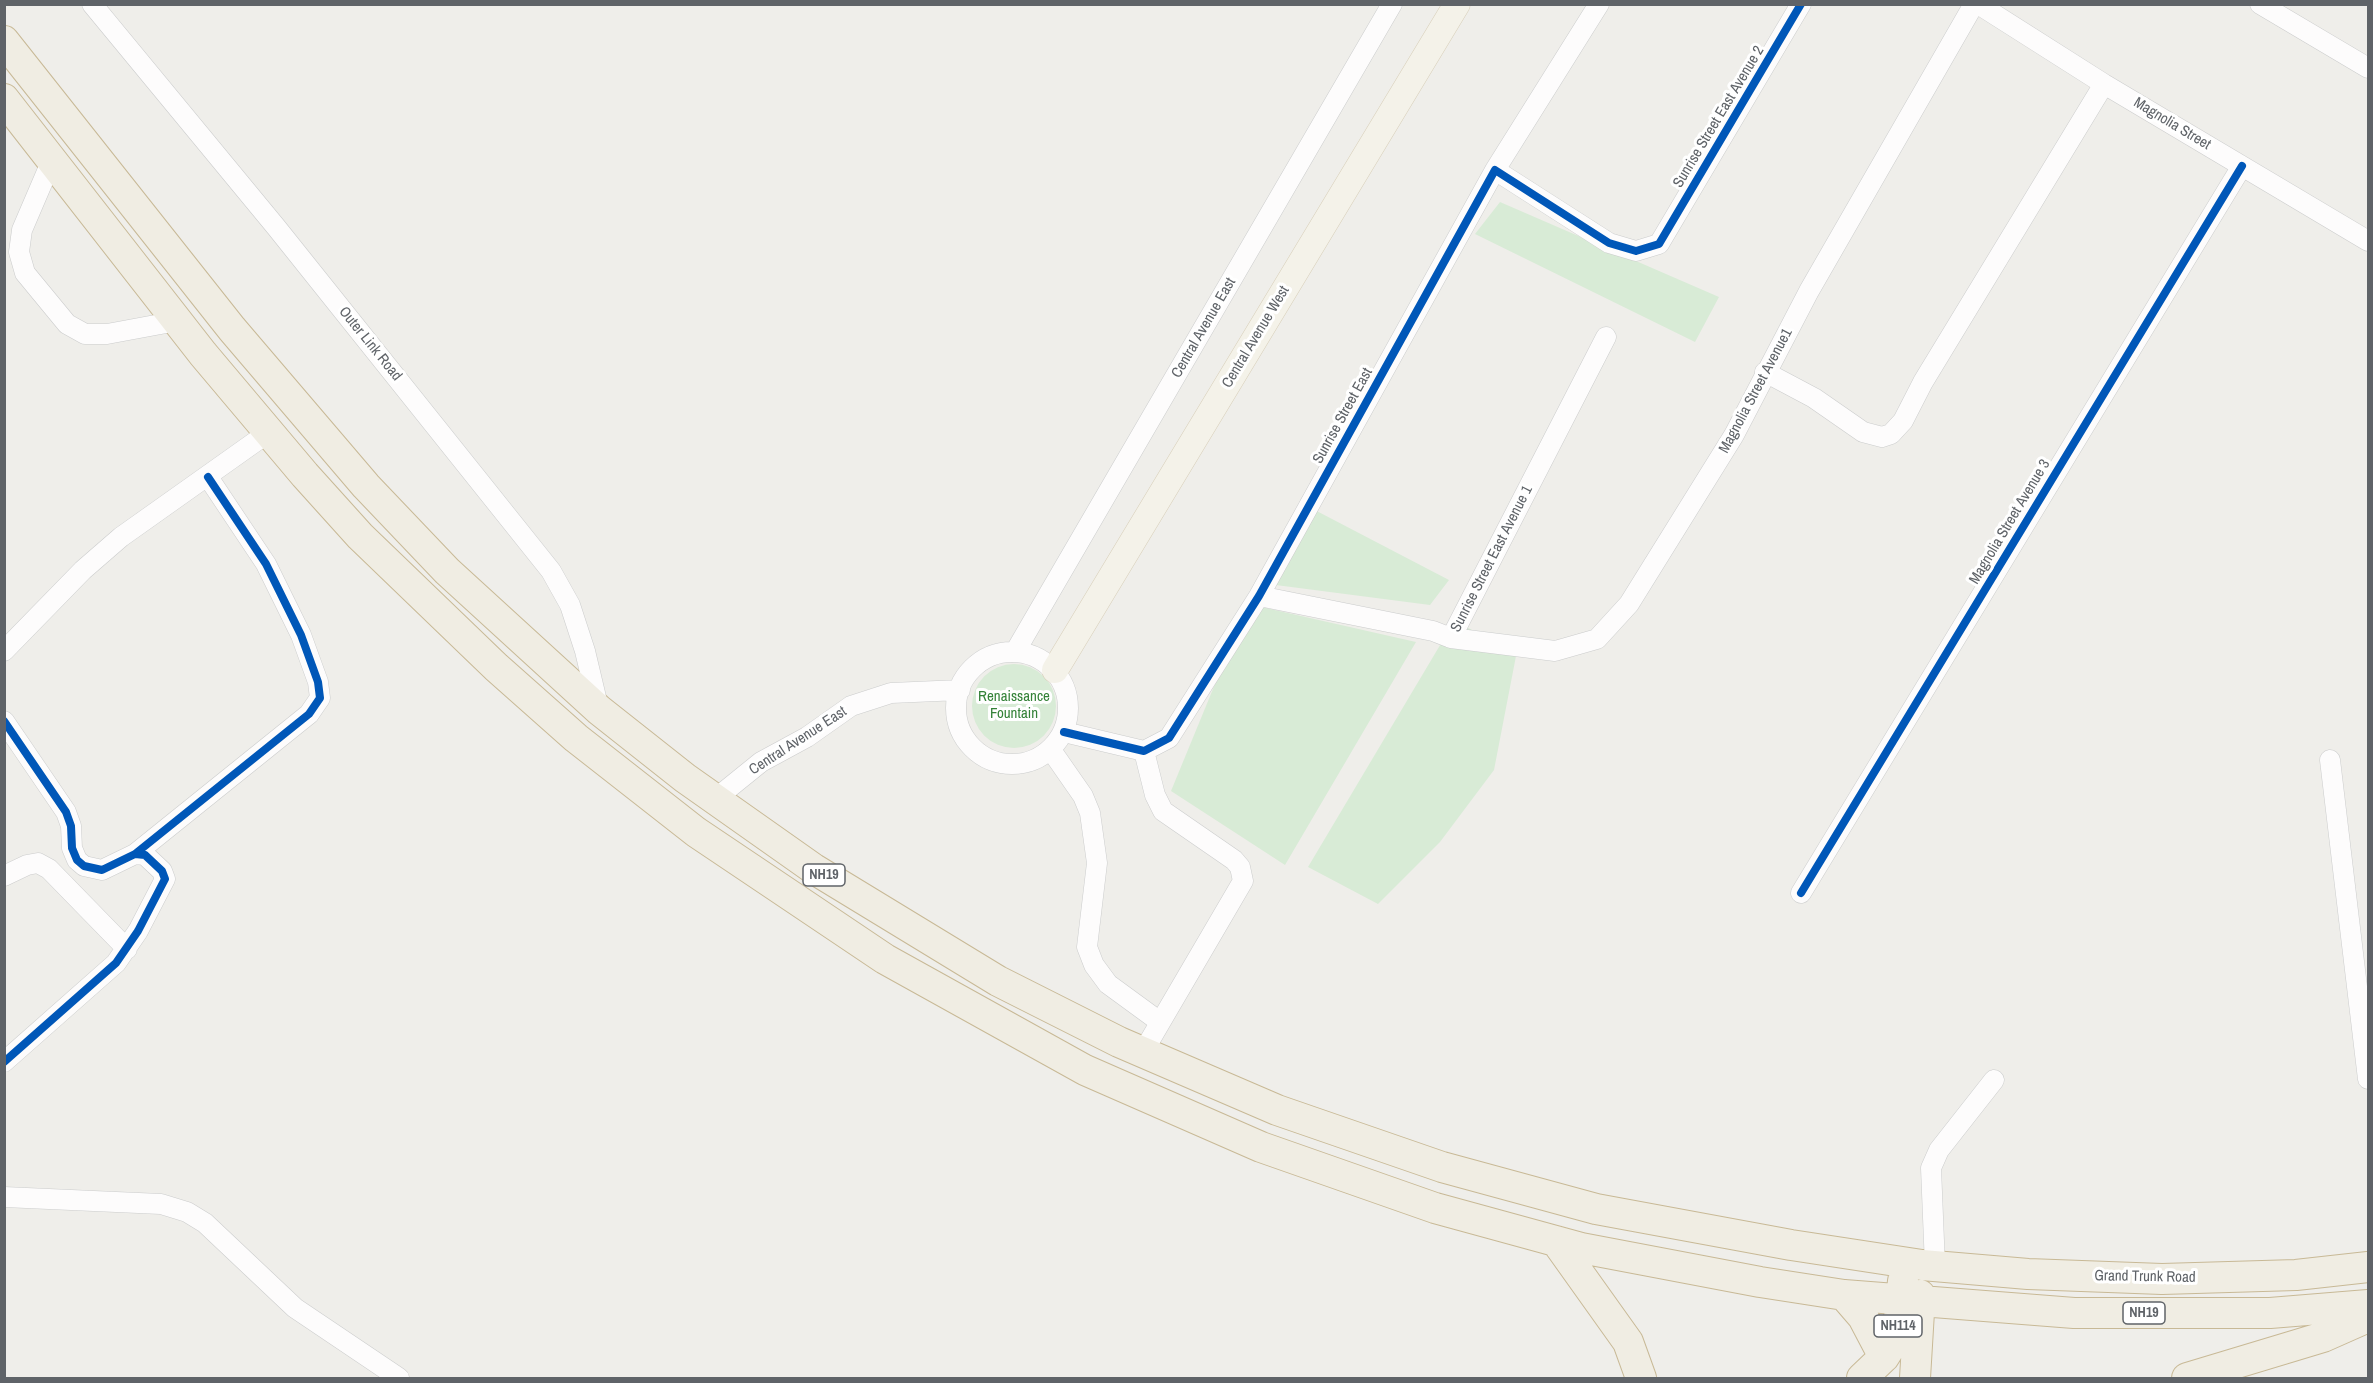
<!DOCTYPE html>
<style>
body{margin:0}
#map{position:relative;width:2373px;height:1383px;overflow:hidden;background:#efeeea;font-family:"Archivo Narrow",sans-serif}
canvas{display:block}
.frame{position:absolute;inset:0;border:6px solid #5f6368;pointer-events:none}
</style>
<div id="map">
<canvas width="2373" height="1383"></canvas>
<div class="frame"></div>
</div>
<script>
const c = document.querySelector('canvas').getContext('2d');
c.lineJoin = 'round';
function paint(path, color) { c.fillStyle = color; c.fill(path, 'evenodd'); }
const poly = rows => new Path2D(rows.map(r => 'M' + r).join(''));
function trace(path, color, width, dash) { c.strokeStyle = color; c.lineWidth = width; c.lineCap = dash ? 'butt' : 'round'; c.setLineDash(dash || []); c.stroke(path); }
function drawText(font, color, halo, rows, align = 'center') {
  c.font = font + ' "Archivo Narrow",sans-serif'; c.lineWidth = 6; c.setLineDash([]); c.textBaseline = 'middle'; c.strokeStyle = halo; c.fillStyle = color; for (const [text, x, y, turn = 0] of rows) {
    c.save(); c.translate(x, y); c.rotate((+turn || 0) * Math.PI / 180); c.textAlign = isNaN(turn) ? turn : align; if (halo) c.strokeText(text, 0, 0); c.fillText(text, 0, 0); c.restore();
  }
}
const green = poly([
 [1500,202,1719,297,1695,342,1475,234],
 [1309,507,1449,580,1430,605,1268,584],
 [1248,604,1416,642,1285,865,1171,791],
 [1455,620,1516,656,1494,770,1440,842,1378,904,1308,867],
 '972 706a42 42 0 1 1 84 0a42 42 0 1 1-84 0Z'
]);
const minor = poly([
 [92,4,276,227,551,571,570,605,585,651,599,710],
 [1978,4,2104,84,2368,241],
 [2260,4,2368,68],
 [52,160,22,230,19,252,25,273,67,324,85,334,107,334,177,321],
 [1495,170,1599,4],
 [1765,372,1814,398,1863,432,1882,437,1891,434,1903,421,1923,382,2104,84],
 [1259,596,1433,631,1451,638,1606,337],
 [1451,638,1555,651,1597,639,1629,604,1734,435,1809,291,1974,4],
 [4,651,83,570,121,537,269,432],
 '956 708a56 56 0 1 1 112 0a56 56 0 1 1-112 0Z',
 [1015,652,1392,4],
 [4,721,66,812,71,826,72,848,77,860,84,866,102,870,135,854,145,855,162,871,165,879,138,931,116,963,4,1062],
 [1064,732,1144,751,1169,738,1259,596,1495,170,1609,243,1636,251,1659,244,1801,4],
 [1051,750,1083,796,1090,813,1097,863,1087,947,1094,965,1108,984,1160,1022],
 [2330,760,2368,1079],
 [714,800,761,762,807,737,851,706,891,693,960,690],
 [135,854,309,714,320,698,318,682,301,635,266,564,208,477],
 [4,876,27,865,38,863,49,869,127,949],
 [1801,893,2242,166],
 [1143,1052,1243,881,1240,867,1234,860,1163,811,1155,795,1144,751],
 [4,1197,161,1204,187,1212,205,1223,295,1308,399,1378],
 [1935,1266,1931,1168,1939,1150,1994,1080]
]);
const major = poly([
 [1055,670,1457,4]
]);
const highway = poly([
 [4,41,232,329,366,486,447,571,599,710,685,778,814,869,998,981,1119,1042,1277,1110,1442,1167,1596,1209,1791,1245,1922,1265,2028,1274,2162,1279,2296,1275,2368,1267],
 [4,99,203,354,305,475,360,536,496,667,576,738,696,832,885,959,1085,1070,1261,1147,1435,1208,1581,1248,1760,1282,1844,1295,2074,1313,2270,1313,2368,1305],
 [1556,1241,1628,1342,1641,1378],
 [1844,1295,1863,1317,1884,1357],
 [1862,1378,1884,1357,1894,1341,1898,1327,1903,1281],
 [1915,1378,1920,1295],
 [2187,1378,2323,1337,2368,1317]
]);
const cycleway = poly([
 [4,721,66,812,71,826,72,848,77,860,84,866,102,870,135,854,145,855,162,871,165,879,138,931,116,963,4,1062],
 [1064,732,1144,751,1169,738,1259,596,1495,170,1609,243,1636,251,1659,244,1801,4],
 [135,854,309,714,320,698,318,682,301,635,266,564,208,477],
 [1801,893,2242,166]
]);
const shields = [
 [824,875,42],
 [2144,1313,42],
 [1898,1326,48]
];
const shieldNames = [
 ["NH19",824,875],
 ["NH19",2144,1313],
 ["NH114",1898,1326]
];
const streetNames = [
 ["Sunrise Street East Avenue 2",1719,117,-59],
 ["Magnolia Street",2172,124,31],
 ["Central Avenue East",1204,328,-60],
 ["Central Avenue West",1256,337,-59],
 ["Outer Link Road",370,344,51],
 ["Magnolia Street Avenue1",1756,391,-62],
 ["Sunrise Street East",1343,416,-61],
 ["Magnolia Street Avenue 3",2010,522,-59],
 ["Sunrise Street East Avenue 1",1492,559,-63],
 ["Central Avenue East",798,741,-33],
 ["Grand Trunk Road",2145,1277,1]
];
const parkNames = [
 ["Renaissance",1014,697],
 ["Fountain",1014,714]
];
paint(green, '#d8ebd6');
trace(minor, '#cbcccc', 21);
trace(major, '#d7ceb8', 27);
trace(highway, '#c8b996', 32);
trace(minor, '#fdfcfc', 20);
trace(major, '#f4f2e9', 26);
trace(highway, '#f0ede3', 30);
trace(cycleway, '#0057b8', 8);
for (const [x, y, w] of shields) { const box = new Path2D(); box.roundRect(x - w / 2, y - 11, w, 22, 4.5); c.fillStyle = '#fff'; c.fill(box); trace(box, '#5f6368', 1.5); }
drawText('bold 14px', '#5f6368', null, shieldNames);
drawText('15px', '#5f6368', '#fff', streetNames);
drawText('15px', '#348238', '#fff', parkNames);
</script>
